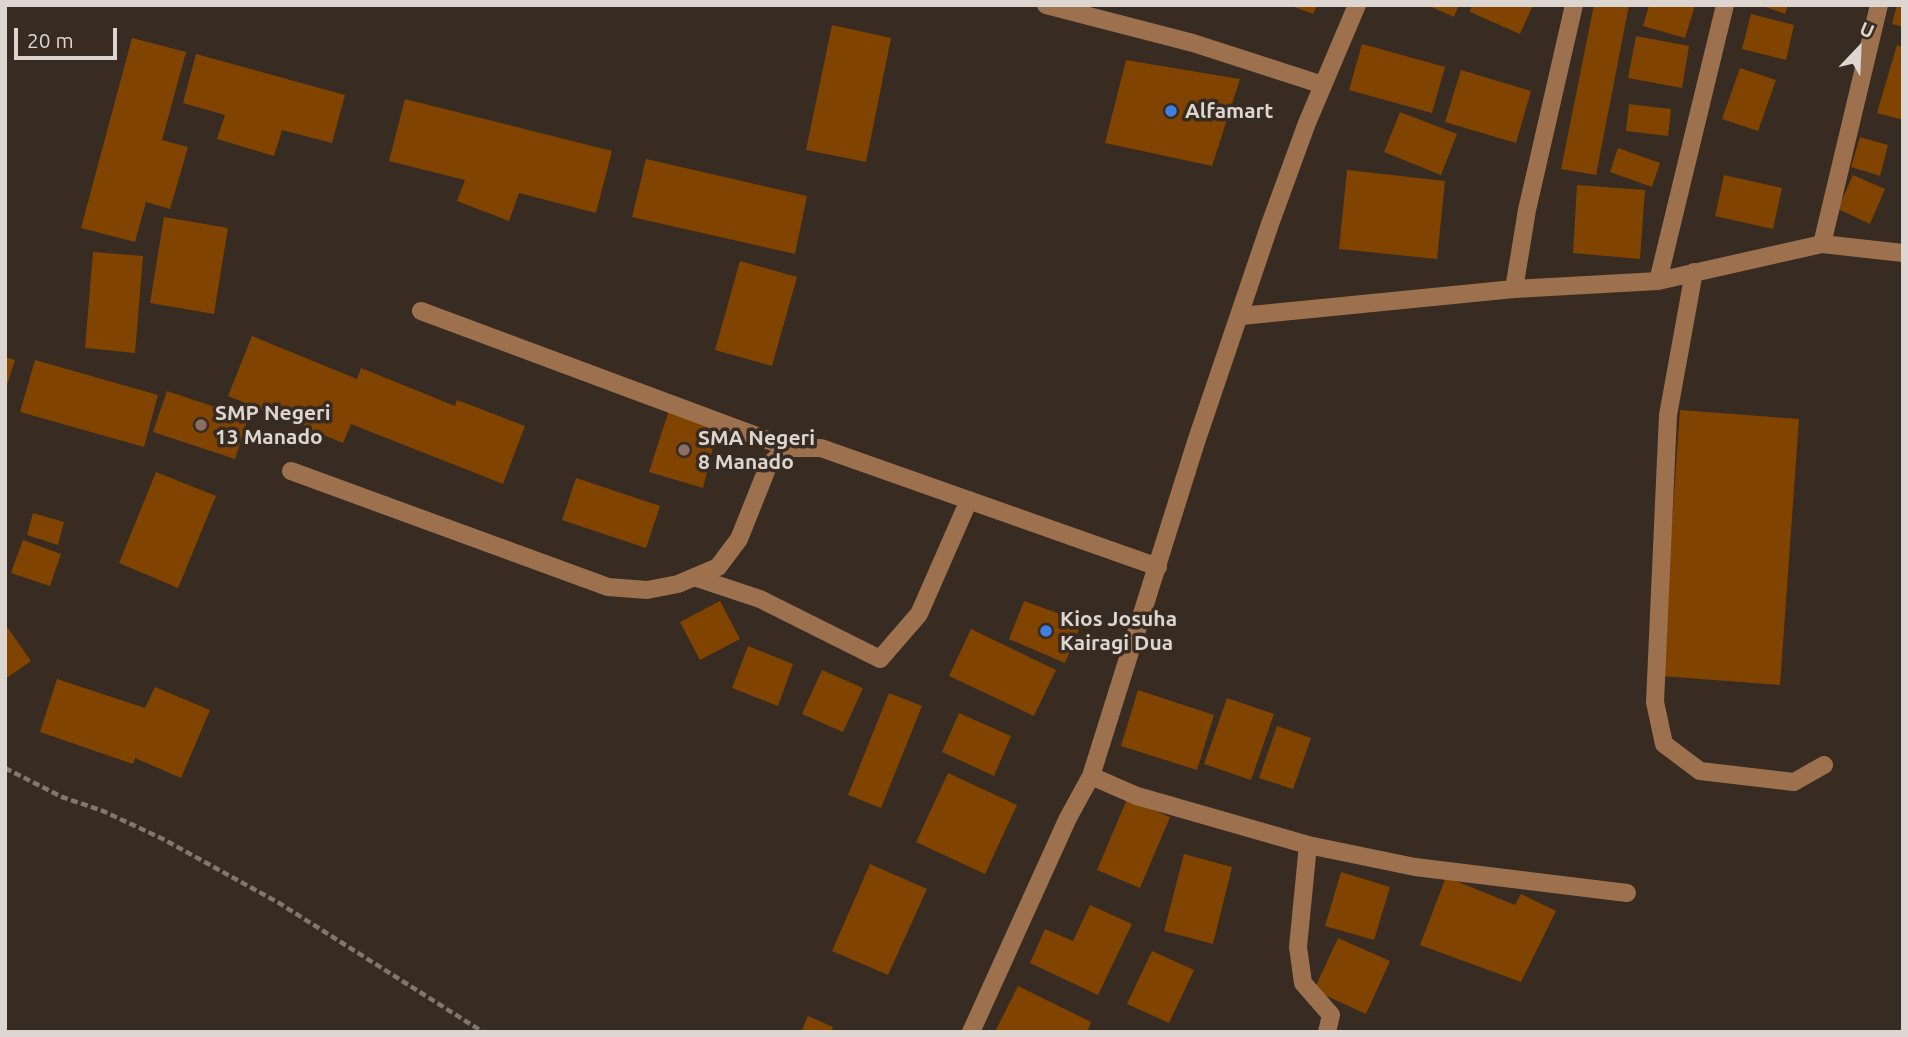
<!DOCTYPE html>
<style>
body{margin:0}
#map{position:relative;width:1908px;height:1037px;overflow:hidden;background:#372b22;font-family:Ubuntu,sans-serif}
canvas{display:block}
.frame{position:absolute;inset:0;border:7px solid #ddd5cf;pointer-events:none}
.north{position:absolute;left:1824px;top:14px;width:70px;height:70px;-webkit-text-stroke:5px #372b22;paint-order:stroke;rotate:23deg;font-size:19px;font-weight:700;line-height:28px;text-align:center;color:#ddd5cf}
.north::after{content:'';display:block;margin:auto;width:24px;height:32px;background:#ddd5cf;clip-path:polygon(50% 0,100% 100%,50% 72%,0 100%)}
.scale{position:absolute;left:14px;top:28px;width:103px;height:32px;box-sizing:border-box;border:4px solid #ddd5cf;border-top:0;padding-left:9px;font-size:21px;line-height:24px;white-space:nowrap;color:#ddd5cf;-webkit-text-stroke:5px #372b22;paint-order:stroke}
</style>
<div id="map">
<canvas width="1908" height="1037"></canvas>
<div class="frame"></div>
<div class="north">U</div>
<div class="scale">20 m</div>
</div>
<script>
const c = document.querySelector('canvas').getContext('2d');
c.lineJoin = 'round';
function paint(path, color) { c.fillStyle = color; c.fill(path, 'evenodd'); }
const poly = rows => new Path2D(rows.map(r => 'M' + r).join(''));
function trace(path, color, width, dash) { c.strokeStyle = color; c.lineWidth = width; c.lineCap = dash ? 'butt' : 'round'; c.setLineDash(dash || []); c.stroke(path); }
function drawText(font, color, halo, rows, align = 'center') {
  c.font = font + ' Ubuntu,sans-serif'; c.lineWidth = 7; c.setLineDash([]); c.textBaseline = 'middle'; c.strokeStyle = halo; c.fillStyle = color; for (const [text, x, y, turn = 0] of rows) {
    c.save(); c.translate(x, y); c.rotate((+turn || 0) * Math.PI / 180); c.textAlign = isNaN(turn) ? turn : align; if (halo) c.strokeText(text, 0, 0); c.fillText(text, 0, 0); c.restore();
  }
}
const building = poly([
 [1289,5,1317,5,1313,14],
 [1427,5,1459,5,1454,17],
 [1472,5,1533,5,1520,34,1470,12],
 [1594,5,1629,5,1596,175,1561,169],
 [1649,5,1695,5,1685,38,1643,26],
 [1760,5,1788,5,1785,14],
 [1897,5,1903,5,1903,27,1892,24],
 [1751,14,1794,25,1786,60,1742,49],
 [832,25,891,38,866,162,806,150],
 [1636,36,1689,46,1682,88,1628,78],
 [132,38,186,52,162,140,188,147,170,209,146,202,135,242,81,228],
 [1362,44,1445,67,1432,113,1349,90],
 [1897,45,1903,47,1903,120,1877,113],
 [196,54,345,95,332,143,282,130,274,156,217,139,225,115,183,103],
 [1126,60,1240,79,1212,166,1105,143],
 [1740,68,1776,80,1758,131,1722,119],
 [1461,70,1531,91,1516,143,1445,122],
 [405,99,612,151,596,213,519,193,509,221,457,201,465,180,389,161],
 [1629,104,1671,109,1668,136,1626,131],
 [1400,112,1457,134,1441,175,1384,152],
 [1860,137,1888,145,1880,176,1851,167],
 [1618,148,1660,163,1652,187,1610,172],
 [646,159,807,196,795,254,632,217],
 [1347,170,1445,181,1437,259,1339,249],
 [1724,175,1782,188,1773,229,1715,216],
 [1853,175,1885,189,1870,224,1838,209],
 [1577,185,1645,190,1640,259,1573,253],
 [164,217,228,228,214,314,150,303],
 [93,252,143,256,135,353,85,348],
 [740,261,797,277,772,366,715,350],
 [252,336,357,379,361,368,455,406,457,400,525,426,503,484,351,424,343,443,228,396],
 [5,357,15,360,6,388,5,388],
 [35,360,158,395,144,447,20,412],
 [167,391,248,418,235,459,153,432],
 [669,410,718,427,703,488,649,472],
 [1680,410,1799,419,1780,685,1661,676],
 [156,472,216,496,178,588,119,563],
 [576,478,660,506,646,548,562,520],
 [33,513,64,522,58,545,27,535],
 [23,540,61,554,50,586,11,573],
 [720,601,740,639,700,660,680,622],
 [1024,601,1082,622,1065,663,1009,639],
 [5,624,31,661,5,679],
 [971,629,1056,670,1034,716,949,676],
 [748,646,793,664,778,706,732,688],
 [822,670,863,688,843,732,802,714],
 [57,679,145,708,155,687,210,710,181,778,135,758,133,764,40,732],
 [1138,690,1214,715,1197,770,1121,746],
 [889,693,922,706,881,808,848,795],
 [1227,698,1274,714,1251,780,1204,764],
 [959,713,1011,736,994,776,942,752],
 [1277,726,1311,738,1293,789,1259,778],
 [948,773,1017,805,985,874,916,842],
 [1127,799,1170,817,1140,888,1097,870],
 [1184,854,1232,867,1213,944,1164,931],
 [870,864,927,889,888,975,832,951],
 [1341,872,1390,887,1374,940,1325,926],
 [1446,877,1515,905,1521,894,1556,911,1521,982,1420,945],
 [1090,905,1132,924,1098,995,1030,963,1045,929,1073,941],
 [1338,938,1390,961,1366,1014,1314,990],
 [1152,951,1194,970,1169,1023,1127,1004],
 [1018,986,1091,1022,1087,1032,995,1032],
 [808,1016,833,1027,831,1032,801,1032]
]);
const path = poly([
 [5,768,62,797,103,811,163,839,279,903,483,1032]
]);
const minor = poly([
 [1046,5,1193,43,1323,85],
 [1822,244,1879,5],
 [1694,272,1668,415,1655,702,1664,744,1700,771,1794,782,1824,765],
 [1658,281,1725,5],
 [1514,289,1527,210,1574,5],
 [421,311,789,448],
 [1241,316,1514,289,1658,281,1822,244,1903,253],
 [291,471,608,587,647,590,678,584,718,567,739,539,769,464,789,448,821,448,1158,567],
 [694,577,760,599,880,659,919,614,969,500],
 [1091,776,1137,796,1308,845,1298,947,1303,983,1331,1015,1327,1032],
 [1308,845,1415,867,1627,893],
 [971,1032,1068,818,1091,776,1196,442,1270,224,1307,123,1357,5]
]);
const markers = [
 [1171,111,7,"#3f7fe0"],
 [201,425,7,"#8d6e63"],
 [684,450,7,"#8d6e63"],
 [1046,631,7,"#3f7fe0"]
];
const poiNames = [
 ["Alfamart",1185,111],
 ["SMP Negeri",215,413],
 ["13 Manado",215,437],
 ["SMA Negeri",698,438],
 ["8 Manado",698,462],
 ["Kios Josuha",1060,619],
 ["Kairagi Dua",1060,643]
];
paint(building, '#804400');
trace(path, '#81776f', 4.5, [7, 3.5]);
trace(minor, '#9d714d', 18);
for (const [x, y, r, color] of markers) { const dot = new Path2D(); dot.arc(x, y, r, 0, 2 * Math.PI); c.fillStyle = color; c.fill(dot); trace(dot, '#372b22', 2.5); }
drawText('bold 21px', '#ddd5cf', '#372b22', poiNames, 'left');
</script>
